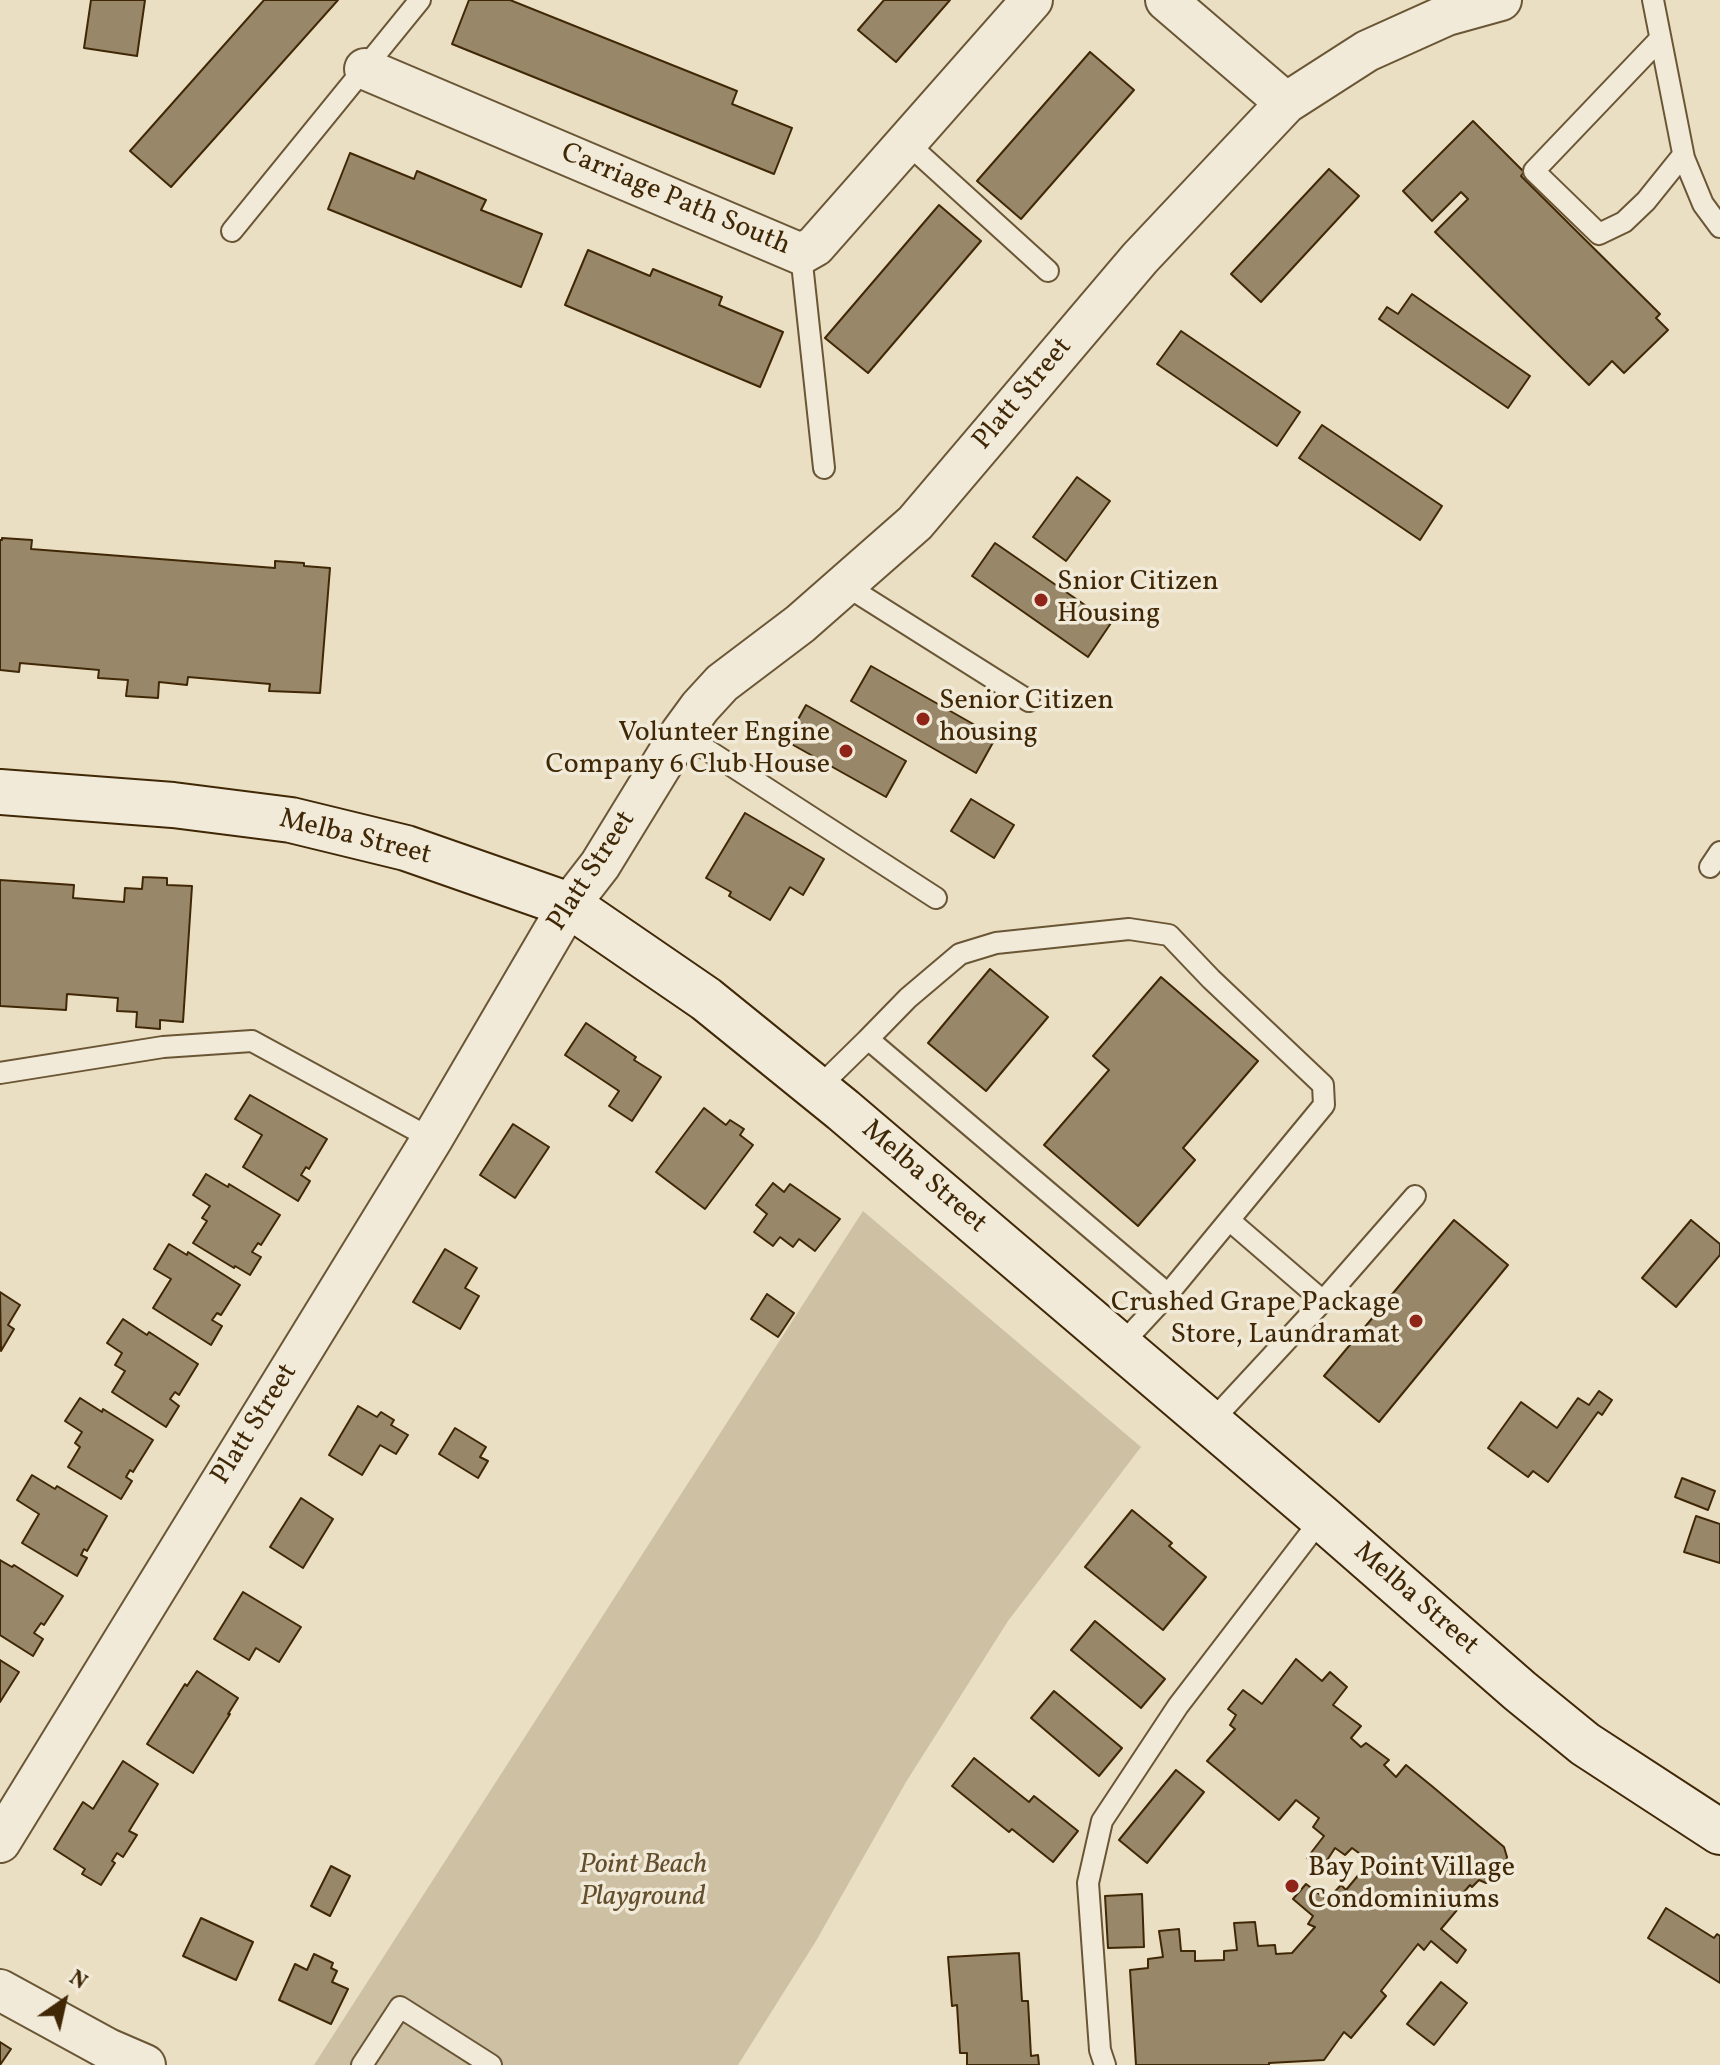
<!DOCTYPE html>
<style>
body{margin:0}
#map{position:relative;width:1720px;height:2065px;overflow:hidden;background:#eadfc3;font-family:Vollkorn,serif}
canvas{display:block}
.north{position:absolute;left:24px;top:1961px;width:80px;height:80px;-webkit-text-stroke:6px #f1ead8;paint-order:stroke;rotate:34deg;font-size:22px;font-weight:700;line-height:32px;text-align:center;color:#402806}
.north::after{content:'';display:block;margin:auto;width:28px;height:36px;background:#402806;clip-path:polygon(50% 0,100% 100%,50% 72%,0 100%)}
</style>
<div id="map">
<canvas width="1720" height="2065"></canvas>
<div class="north">N</div>
</div>
<script>
const c = document.querySelector('canvas').getContext('2d');
c.lineJoin = 'round';
function paint(path, color) { c.fillStyle = color; c.fill(path, 'evenodd'); }
const poly = rows => new Path2D(rows.map(r => 'M' + r).join(''));
function trace(path, color, width, dash) { c.strokeStyle = color; c.lineWidth = width; c.lineCap = dash ? 'butt' : 'round'; c.setLineDash(dash || []); c.stroke(path); }
function drawText(font, color, halo, rows, align = 'center') {
  c.font = font + ' Vollkorn,serif'; c.lineWidth = 7; c.setLineDash([]); c.textBaseline = 'middle'; c.strokeStyle = halo; c.fillStyle = color; for (const [text, x, y, turn = 0] of rows) {
    c.save(); c.translate(x, y); c.rotate((+turn || 0) * Math.PI / 180); c.textAlign = isNaN(turn) ? turn : align; if (halo) c.strokeText(text, 0, 0); c.fillText(text, 0, 0); c.restore();
  }
}
const green = poly([
 [863,1211,1141,1447,1008,1621,906,1782,816,1941,738,2065,314,2065]
]);
const building = poly([
 [91,0,145,0,137,56,84,48,91,0],
 [264,0,338,0,171,187,130,151,264,0],
 [469,0,510,0,737,91,732,104,792,128,774,174,452,44,469,0],
 [884,0,950,0,896,62,858,30,884,0],
 [1090,52,1134,90,1021,219,977,181,1090,52],
 [1473,121,1524,172,1521,176,1660,314,1656,318,1668,330,1624,373,1612,361,1589,385,1435,232,1468,199,1461,192,1432,221,1403,191,1473,121],
 [350,153,414,179,417,171,486,200,481,210,542,234,521,287,328,209,350,153],
 [1329,169,1359,196,1261,302,1231,274,1329,169],
 [939,205,981,241,868,373,825,338,939,205],
 [588,250,650,276,653,269,722,297,719,305,783,332,760,387,565,305,588,250],
 [1412,294,1530,376,1508,408,1379,319,1387,307,1398,314,1412,294],
 [1181,331,1300,412,1277,446,1157,364,1181,331],
 [1322,425,1442,506,1420,540,1299,458,1322,425],
 [1077,477,1110,501,1066,561,1033,537,1077,477],
 [2,538,32,540,31,549,275,568,275,561,304,563,304,566,330,568,320,693,269,691,270,684,188,677,187,685,159,682,158,698,126,696,128,680,98,678,99,670,20,663,19,672,0,670,0,540,2,540,2,538],
 [995,543,1111,623,1088,657,972,576,995,543],
 [871,666,996,737,976,773,851,701,871,666],
 [806,705,906,761,886,797,786,741,806,705],
 [971,799,1014,825,994,858,951,831,971,799],
 [745,813,824,859,803,895,790,887,770,920,729,896,731,892,706,878,745,813],
 [143,877,167,878,167,885,192,886,183,1022,160,1020,160,1029,136,1027,137,1012,117,1011,118,998,67,994,66,1010,0,1006,0,880,74,885,73,898,124,902,125,888,142,889,143,877],
 [990,969,1048,1017,986,1091,928,1043,990,969],
 [1161,977,1258,1061,1183,1148,1195,1160,1138,1226,1044,1145,1109,1070,1093,1056,1161,977],
 [586,1023,636,1057,634,1060,661,1077,632,1121,609,1106,619,1091,565,1055,586,1023],
 [250,1095,327,1139,309,1169,306,1167,301,1175,310,1181,298,1201,243,1167,262,1135,235,1119,250,1095],
 [704,1108,726,1125,730,1120,744,1129,740,1135,753,1145,705,1209,656,1172,704,1108],
 [513,1124,549,1147,515,1198,480,1175,513,1124],
 [206,1174,228,1187,229,1184,280,1215,261,1245,258,1243,252,1252,261,1257,250,1275,235,1266,234,1268,193,1243,207,1221,202,1218,210,1206,193,1195,206,1174],
 [773,1183,784,1192,790,1184,840,1219,815,1251,799,1239,793,1247,780,1237,773,1246,754,1232,767,1214,756,1205,773,1183],
 [1454,1220,1508,1265,1379,1422,1324,1376,1454,1220],
 [1691,1220,1720,1244,1720,1255,1676,1307,1642,1278,1691,1220],
 [169,1244,187,1255,188,1252,240,1285,221,1315,217,1313,212,1320,222,1326,211,1345,153,1308,171,1279,154,1269,169,1244],
 [445,1249,477,1268,465,1288,479,1296,460,1329,413,1302,445,1249],
 [0,1292,20,1305,8,1325,14,1329,1,1351,0,1292],
 [767,1294,794,1313,778,1337,751,1319,767,1294],
 [123,1319,147,1335,149,1332,198,1364,179,1395,175,1392,170,1399,179,1406,166,1427,112,1392,125,1371,115,1365,122,1353,107,1343,123,1319],
 [1599,1391,1612,1400,1602,1415,1598,1412,1548,1482,1533,1471,1528,1477,1488,1448,1521,1402,1557,1428,1578,1398,1589,1405,1599,1391],
 [80,1398,102,1412,103,1409,153,1440,133,1472,130,1470,126,1477,132,1481,121,1499,68,1467,80,1447,75,1443,82,1432,65,1421,80,1398],
 [358,1406,377,1417,381,1412,394,1420,391,1425,408,1435,396,1454,380,1445,362,1475,329,1455,358,1406],
 [455,1428,486,1447,480,1457,488,1461,478,1478,439,1454,455,1428],
 [32,1475,55,1489,57,1486,107,1516,87,1551,84,1549,81,1555,87,1558,77,1576,22,1543,39,1514,17,1500,32,1475],
 [1682,1478,1715,1491,1708,1510,1675,1497,1682,1478],
 [301,1498,333,1519,303,1568,270,1547,301,1498],
 [1132,1510,1172,1543,1169,1546,1206,1577,1163,1630,1085,1567,1132,1510],
 [1696,1516,1720,1524,1720,1563,1684,1552,1696,1516],
 [0,1560,12,1567,14,1565,63,1596,44,1625,41,1623,34,1633,43,1639,33,1656,0,1635,0,1560],
 [243,1592,301,1627,279,1662,256,1648,249,1660,214,1639,243,1592],
 [1095,1621,1165,1679,1141,1708,1071,1650,1095,1621],
 [1296,1659,1322,1681,1330,1672,1347,1687,1333,1705,1361,1726,1351,1738,1361,1747,1366,1743,1389,1760,1384,1765,1396,1777,1406,1765,1433,1787,1504,1847,1507,1857,1505,1865,1500,1877,1486,1883,1479,1880,1472,1887,1470,1885,1452,1906,1457,1910,1441,1929,1466,1950,1457,1963,1431,1941,1424,1950,1418,1944,1381,1991,1386,1996,1351,2038,1344,2032,1324,2060,1269,2063,1269,2065,1136,2065,1130,1970,1148,1968,1148,1959,1163,1957,1159,1931,1179,1929,1181,1951,1195,1951,1195,1961,1224,1960,1224,1951,1237,1950,1234,1923,1255,1922,1258,1946,1275,1945,1276,1954,1292,1953,1315,1927,1308,1924,1313,1916,1293,1899,1306,1884,1327,1900,1341,1885,1346,1890,1370,1861,1352,1848,1345,1855,1335,1848,1322,1868,1307,1858,1324,1836,1313,1827,1319,1818,1296,1800,1279,1820,1207,1761,1235,1729,1230,1725,1236,1715,1228,1709,1243,1690,1262,1704,1296,1659],
 [0,1660,19,1672,0,1702,0,1660],
 [197,1671,238,1698,228,1714,230,1714,193,1773,147,1744,185,1684,187,1686,197,1671],
 [1054,1691,1122,1748,1099,1776,1031,1718,1054,1691],
 [974,1758,1029,1802,1034,1796,1078,1831,1053,1862,1012,1829,1009,1832,952,1786,974,1758],
 [123,1761,158,1784,129,1831,137,1835,123,1857,117,1853,112,1861,115,1863,101,1885,82,1874,85,1869,54,1849,83,1802,93,1809,123,1761],
 [1176,1770,1204,1792,1147,1863,1119,1840,1176,1770],
 [331,1866,350,1876,330,1916,311,1906,331,1866],
 [1142,1894,1144,1947,1108,1948,1105,1896,1142,1894],
 [1666,1908,1714,1938,1717,1934,1720,1936,1720,1983,1648,1938,1666,1908],
 [201,1918,253,1942,236,1980,183,1956,201,1918],
 [1019,1953,1022,2001,1028,2001,1031,2056,1038,2055,1039,2065,967,2065,967,2053,960,2053,957,2005,952,2006,948,1957,1019,1953],
 [314,1954,333,1963,331,1968,337,1971,332,1982,348,1989,331,2024,279,2000,295,1964,307,1970,314,1954],
 [1441,1982,1467,2003,1434,2045,1407,2024,1441,1982],
 [0,2042,11,2049,0,2065,0,2042]
]);
const lane = poly([
 [1653,0,1684,158,1703,204,1720,227],
 [1660,39,1534,171,1599,234,1624,222,1646,201,1683,155],
 [906,142,1048,271],
 [232,231,420,0],
 [801,254,824,468],
 [845,585,1029,701],
 [681,733,936,898],
 [1710,867,1720,852],
 [868,1039,908,998,960,954,996,943,1129,929,1169,935,1211,979,1323,1085,1324,1105,1168,1294,1120,1346],
 [0,1073,163,1047,252,1041,432,1139],
 [817,1089,868,1039,1168,1294],
 [1323,1301,1415,1196],
 [1210,1423,1323,1301,1229,1220],
 [362,2065,400,2007,491,2065],
 [1105,2065,1100,2050,1088,1883,1102,1821,1178,1706,1322,1518]
]);
const street = poly([
 [1166,0,1286,103],
 [365,69,801,254,815,246,1032,0],
 [0,1842,432,1139,569,905,600,865,681,733,700,707,722,683,800,624,915,523,1140,258,1286,103,1367,51,1447,15,1501,0],
 [0,1990,108,2049,145,2065]
]);
const secondary = poly([
 [0,792,173,805,291,820,406,848,569,905,706,999,843,1110,1322,1518,1520,1691,1585,1744,1720,1832]
]);
const markers = [
 [1041,600,8,"#8f2418"],
 [923,719,8,"#8f2418"],
 [846,751,8,"#8f2418"],
 [1416,1321,8,"#8f2418"],
 [1292,1886,8,"#8f2418"]
];
const streetNames = [
 ["Carriage Path South",675,201,23],
 ["Platt Street",1024,395,-50],
 ["Melba Street",355,839,14],
 ["Platt Street",593,872,-57],
 ["Melba Street",923,1178,41],
 ["Platt Street",256,1425,-58],
 ["Melba Street",1415,1600,41]
];
const poiNames = [
 ["Snior Citizen",1057,584],
 ["Housing",1057,616],
 ["Senior Citizen",939,703],
 ["housing",939,735],
 ["Volunteer Engine",830,735,"right"],
 ["Company 6 Club House",830,767,"right"],
 ["Crushed Grape Package",1400,1305,"right"],
 ["Store, Laundramat",1400,1337,"right"],
 ["Bay Point Village",1308,1870],
 ["Condominiums",1308,1902]
];
const parkNames = [
 ["Point Beach",643,1867],
 ["Playground",643,1899]
];
paint(green, '#cdc0a3');
paint(building, '#988768');
trace(building, '#402806', 2);
trace(lane, '#6a5635', 24);
trace(street, '#6a5635', 44);
trace(secondary, '#402806', 48);
trace(lane, '#f1ead8', 20);
trace(street, '#f1ead8', 40);
trace(secondary, '#f1ead8', 44);
for (const [x, y, r, color] of markers) { const dot = new Path2D(); dot.arc(x, y, r, 0, 2 * Math.PI); c.fillStyle = color; c.fill(dot); trace(dot, '#f1ead8', 3); }
drawText('28px', '#402806', '#f1ead8', streetNames);
drawText('28px', '#402806', '#f1ead8', poiNames, 'left');
drawText('italic 28px', '#634e2d', '#f1ead8', parkNames);
</script>
